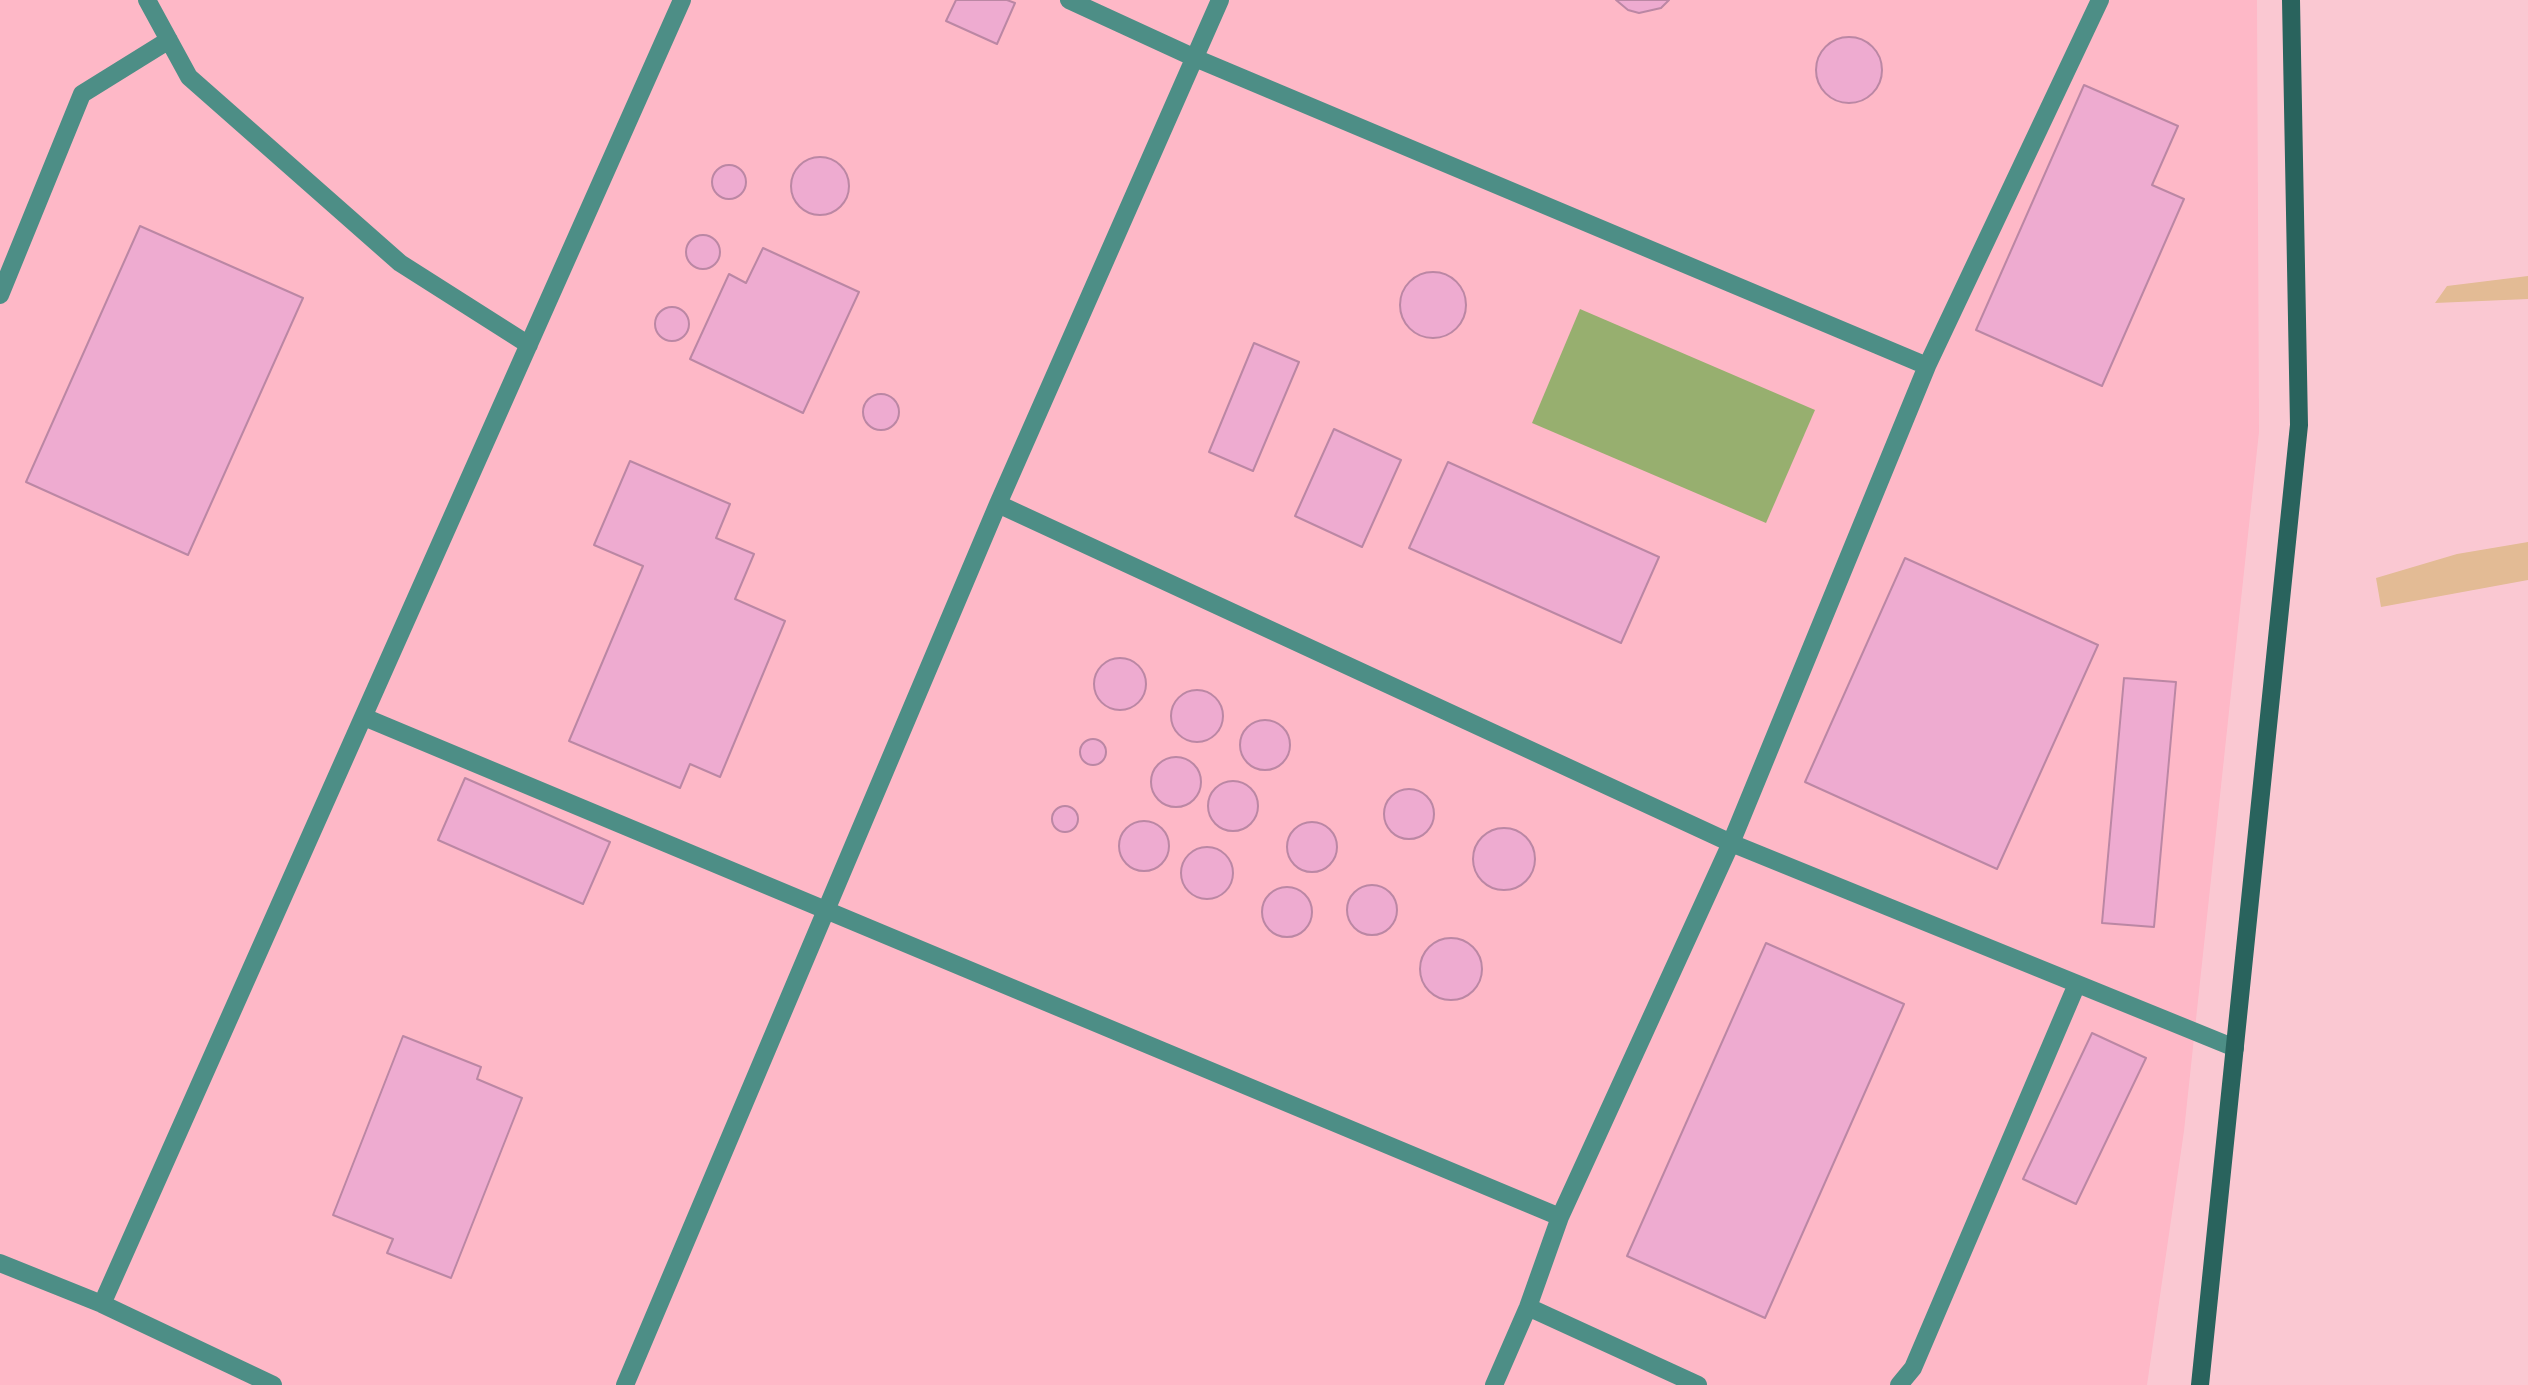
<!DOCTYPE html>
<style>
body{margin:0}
canvas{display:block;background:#fac8d2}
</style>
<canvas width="2528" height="1385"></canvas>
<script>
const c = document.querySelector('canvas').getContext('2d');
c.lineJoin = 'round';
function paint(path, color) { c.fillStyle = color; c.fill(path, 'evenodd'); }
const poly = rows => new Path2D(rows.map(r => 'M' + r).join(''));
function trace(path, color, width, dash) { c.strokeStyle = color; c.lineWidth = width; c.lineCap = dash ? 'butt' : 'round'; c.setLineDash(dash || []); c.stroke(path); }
const built = poly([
 [0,0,2257,0,2259,432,2184,1131,2147,1385,0,1385]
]);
const green = poly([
 [2528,276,2528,299,2435,303,2447,286],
 [2528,542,2528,580,2381,607,2376,578,2457,554]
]);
const water = poly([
 [1580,309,1815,410,1766,523,1532,423]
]);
const building = poly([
 [956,0,1007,0,1015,3,997,44,946,21,956,0],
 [1616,0,1669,0,1661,8,1639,13,1628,10,1616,0],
 '1816 70a33 33 0 1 1 66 0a33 33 0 1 1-66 0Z',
 [2084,85,2178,126,2152,185,2184,199,2102,386,1976,330,2084,85],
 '791 186a29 29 0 1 1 58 0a29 29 0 1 1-58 0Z',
 '712 182a17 17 0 1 1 34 0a17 17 0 1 1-34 0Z',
 [140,226,303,298,188,555,26,482,140,226],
 '686 252a17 17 0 1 1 34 0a17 17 0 1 1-34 0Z',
 [763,248,859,292,803,413,690,359,729,274,746,283,763,248],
 '1400 305a33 33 0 1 1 66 0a33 33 0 1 1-66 0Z',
 '655 324a17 17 0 1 1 34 0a17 17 0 1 1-34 0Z',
 [1254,343,1299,362,1253,471,1209,452,1254,343],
 '863 412a18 18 0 1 1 36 0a18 18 0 1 1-36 0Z',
 [1334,429,1401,460,1362,547,1295,516,1334,429],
 [630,461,730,504,716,538,754,554,735,599,785,621,720,777,690,764,680,788,569,741,643,566,594,545,630,461],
 [1448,462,1659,557,1621,643,1409,548,1448,462],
 [1905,558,2098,645,1997,869,1805,782,1905,558],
 '1094 684a26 26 0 1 1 52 0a26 26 0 1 1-52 0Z',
 [2124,678,2176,682,2154,927,2102,923,2124,678],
 '1171 716a26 26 0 1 1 52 0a26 26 0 1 1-52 0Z',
 '1240 745a25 25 0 1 1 50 0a25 25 0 1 1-50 0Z',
 '1080 752a13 13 0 1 1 26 0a13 13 0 1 1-26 0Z',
 '1151 782a25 25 0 1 1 50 0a25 25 0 1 1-50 0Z',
 [465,778,610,842,583,904,438,840,465,778],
 '1208 806a25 25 0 1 1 50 0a25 25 0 1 1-50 0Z',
 '1384 814a25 25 0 1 1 50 0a25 25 0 1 1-50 0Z',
 '1052 819a13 13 0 1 1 26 0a13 13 0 1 1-26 0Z',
 '1119 846a25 25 0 1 1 50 0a25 25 0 1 1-50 0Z',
 '1287 847a25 25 0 1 1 50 0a25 25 0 1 1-50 0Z',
 '1473 859a31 31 0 1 1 62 0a31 31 0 1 1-62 0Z',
 '1181 873a26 26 0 1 1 52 0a26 26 0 1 1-52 0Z',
 '1347 910a25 25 0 1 1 50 0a25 25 0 1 1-50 0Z',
 '1262 912a25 25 0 1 1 50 0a25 25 0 1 1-50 0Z',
 '1420 969a31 31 0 1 1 62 0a31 31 0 1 1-62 0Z',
 [1766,943,1904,1004,1765,1318,1627,1256,1766,943],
 [2092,1033,2146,1058,2076,1204,2023,1179,2092,1033],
 [403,1036,481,1067,477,1079,522,1098,451,1278,387,1253,393,1239,333,1215,403,1036]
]);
const lane = poly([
 [147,0,189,77,400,263,529,345],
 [1069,0,1195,58,1927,366],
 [0,295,82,94,169,40],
 [998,504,1731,843,2235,1048],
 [364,717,1560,1217],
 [0,1263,102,1304,273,1385],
 [102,1304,682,0],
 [1528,1307,1698,1385],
 [625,1385,998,504,1220,0],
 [1494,1385,1528,1307,1560,1217,1731,843,1927,366,2100,0],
 [1899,1385,1913,1368,2077,984]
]);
const secondary = poly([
 [2200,1385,2299,425,2291,0]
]);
paint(built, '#feb8c7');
paint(green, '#e3bb95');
paint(water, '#97af6f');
paint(building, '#eeabd0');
trace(building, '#bb87a4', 2);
trace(lane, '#4d8e86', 18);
trace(secondary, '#29635d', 18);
</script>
